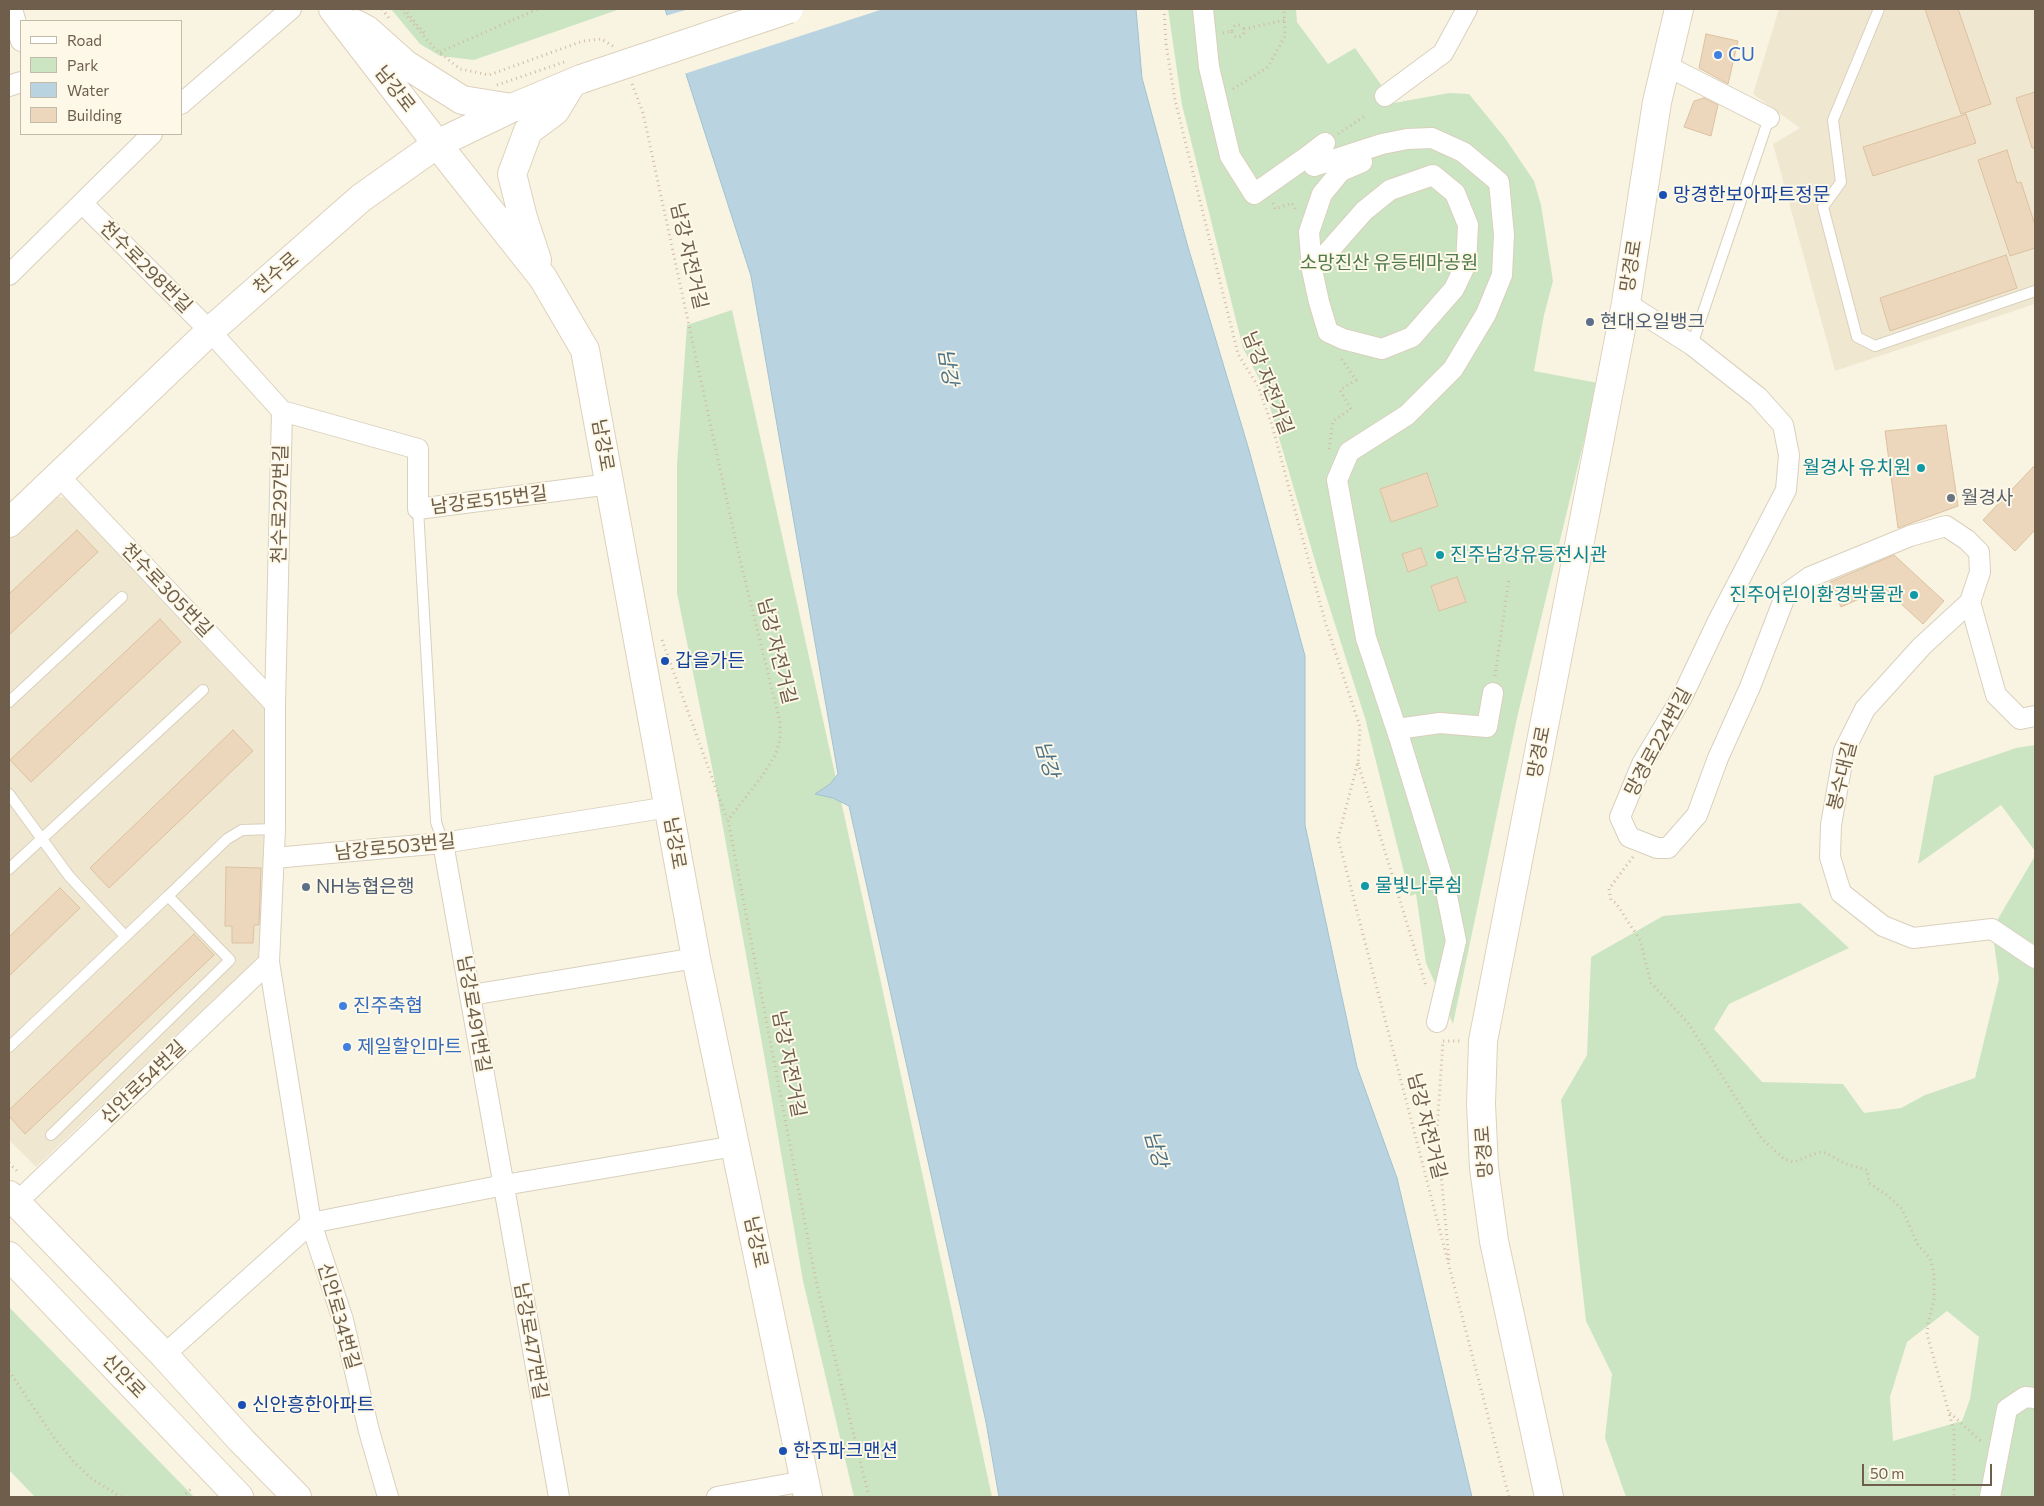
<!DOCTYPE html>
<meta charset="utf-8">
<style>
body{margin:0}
#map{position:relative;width:2044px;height:1506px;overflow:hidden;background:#f9f4e2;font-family:Commissioner,sans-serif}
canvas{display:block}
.frame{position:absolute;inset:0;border:10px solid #6e5e4b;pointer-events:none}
.legend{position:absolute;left:20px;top:20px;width:162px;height:115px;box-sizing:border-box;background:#fdf8e8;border:1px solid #c4baa9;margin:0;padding:6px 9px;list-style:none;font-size:15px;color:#6e5e4b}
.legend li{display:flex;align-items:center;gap:10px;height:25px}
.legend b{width:25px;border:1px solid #c4baa9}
.scale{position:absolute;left:1862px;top:1464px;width:130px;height:22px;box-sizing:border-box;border:2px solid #6e5e4b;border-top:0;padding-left:6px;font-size:15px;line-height:18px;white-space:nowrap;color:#6e5e4b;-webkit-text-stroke:4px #fdf8e8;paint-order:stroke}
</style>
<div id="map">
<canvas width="2044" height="1506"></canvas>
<div class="frame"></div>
<ul class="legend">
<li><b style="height:6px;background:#fff"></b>Road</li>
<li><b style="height:14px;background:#cbe5c3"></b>Park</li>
<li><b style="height:14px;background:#b9d4e0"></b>Water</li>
<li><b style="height:14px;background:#ecd7bd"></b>Building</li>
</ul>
<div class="scale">50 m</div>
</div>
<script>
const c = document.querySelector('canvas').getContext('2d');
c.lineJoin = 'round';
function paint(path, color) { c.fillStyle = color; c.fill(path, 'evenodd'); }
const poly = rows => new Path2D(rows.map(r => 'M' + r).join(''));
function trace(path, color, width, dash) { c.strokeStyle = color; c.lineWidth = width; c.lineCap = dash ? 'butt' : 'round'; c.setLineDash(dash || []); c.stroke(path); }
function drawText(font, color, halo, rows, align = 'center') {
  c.font = font + ' Commissioner,"Noto Sans KR",sans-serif'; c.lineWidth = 4; c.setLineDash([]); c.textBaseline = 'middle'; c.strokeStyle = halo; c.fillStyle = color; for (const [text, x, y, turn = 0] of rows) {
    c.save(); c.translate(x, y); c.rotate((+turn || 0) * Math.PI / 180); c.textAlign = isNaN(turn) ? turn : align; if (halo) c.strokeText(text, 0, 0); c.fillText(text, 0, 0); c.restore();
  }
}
const residential = poly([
 [1779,9,2035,9,2035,304,1835,371,1773,144,1800,128,1753,94],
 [53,496,67,498,270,711,264,952,36,1167,9,1140,9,538]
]);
const green = poly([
 [391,9,620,9,474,60,440,56,420,44],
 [1168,9,1296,9,1297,22,1328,64,1355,48,1394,103,1449,93,1469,94,1505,138,1534,181,1541,205,1553,281,1544,315,1534,371,1598,383,1517,718,1453,1024,1426,963,1416,894,1410,896,1365,718,1318,571,1265,390,1243,348,1182,105],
 [732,310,869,927,992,1497,854,1497,803,1281,765,1060,713,772,677,593,677,464,687,325],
 [2035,745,2035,851,2001,805,1918,864,1934,776,2016,748],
 [2035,856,2035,1497,1626,1497,1605,1438,1612,1374,1586,1321,1561,1100,1587,1055,1591,957,1663,916,1800,903,1849,948,1729,1004,1714,1029,1762,1082,1843,1084,1864,1113,1901,1108,1925,1095,1975,1078,1999,979,1992,929],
 [1947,1311,1979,1337,1970,1399,1962,1421,1893,1441,1890,1397,1907,1342],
 [9,1307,194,1497,35,1497,9,1470]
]);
const water = poly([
 [665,9,1136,9,1142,78,1188,247,1249,450,1305,656,1305,825,1357,1067,1397,1178,1472,1497,999,1497,986,1422,849,806,833,798,815,794,830,784,838,774,751,276,665,9]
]);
const pier = poly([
 [689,9,883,9,684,74,665,16]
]);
const building = poly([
 [1925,9,1958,9,1991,104,1961,114,1925,9],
 [1706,34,1738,41,1728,84,1699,68,1706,34],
 [2035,92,2035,148,2032,148,2016,98,2035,92],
 [1704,98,1718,105,1711,136,1684,127,1694,101,1704,98],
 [1966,114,1976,143,1873,176,1863,147,1966,114],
 [2007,150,2017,183,2021,182,2035,225,2035,248,2010,256,1978,160,2007,150],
 [2006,255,2017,288,1890,331,1880,298,2006,255],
 [1946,425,1958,506,1898,528,1885,431,1946,425],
 [2035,465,2035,530,2015,551,1983,520,2035,465],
 [1427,473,1438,506,1391,522,1380,489,1427,473],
 [77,530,98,552,9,635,9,594,77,530],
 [1421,548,1427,565,1408,572,1402,554,1421,548],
 [1894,555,1944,601,1923,624,1884,588,1841,607,1830,582,1894,555],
 [1457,577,1466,602,1439,611,1431,586,1457,577],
 [160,619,181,642,31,782,10,760,160,619],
 [233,730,253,751,109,888,90,868,233,730],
 [226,867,261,868,259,925,254,925,253,943,232,943,232,926,225,926,226,867],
 [60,888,80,908,9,976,9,937,60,888],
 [194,934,214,955,25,1134,9,1116,9,1110,194,934]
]);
const path = poly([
 [382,9,389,18],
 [401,9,435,49,460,69,489,75,583,41,601,39,613,46],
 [404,9,425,34],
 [1164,9,1166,44,1175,100,1238,354,1258,386,1272,425,1325,621,1360,727,1358,762,1338,838,1509,1497],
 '1232 31a6 6 0 1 1 12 0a6 6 0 1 1-12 0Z',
 [1244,29,1285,20],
 [1223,33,1232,31],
 [440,52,538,9],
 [632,84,643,113,737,547,780,722,780,739,776,754,763,775,728,820,816,1281,869,1497],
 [1233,89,1268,67,1285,36,1284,9],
 [1338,134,1365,116],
 [1273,203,1275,209,1292,203,1296,211],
 [1329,449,1333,421,1351,409,1340,390,1356,380,1341,358],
 [662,640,727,819],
 [1495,676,1509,578],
 [1358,763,1426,986],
 [1633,857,1609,889,1611,900,1616,903,1640,940,1651,983,1689,1024,1762,1139,1784,1159,1794,1162,1819,1152,1826,1153,1846,1164,1867,1170,1869,1183,1888,1196,1902,1209,1918,1245,1930,1258,1934,1273,1934,1300,1928,1323,1927,1334,1954,1431,1954,1497],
 [9,1163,19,1173],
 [1449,1260,1437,1131,1443,1041,1462,1041],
 [9,1371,55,1439,74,1462,92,1479,121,1497],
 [1950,1413,1982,1442],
 [182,1497,192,1488]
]);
const lane = poly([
 [1879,9,1833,120,1841,182,1823,207,1857,337,1875,346,2035,291],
 [1692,345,1769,118],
 [418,509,436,822,443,843],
 [9,702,122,597],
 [9,794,69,876,125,936],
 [9,869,203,690],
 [9,1047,168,896],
 [51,1135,230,960,168,896,227,839,242,830,275,829]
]);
const street = poly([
 [12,9,21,41],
 [1203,9,1209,67,1230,156,1254,194,1308,156,1314,166,1382,144,1407,139,1432,138,1463,152,1499,182,1504,235,1502,275,1486,314,1453,369,1407,415,1349,452,1337,480,1366,638,1400,740,1445,886,1456,941,1437,1022],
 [1665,65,1769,118],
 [9,86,21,82],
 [1385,96,1443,53,1467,9],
 [181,104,291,9],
 [1308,156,1325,143],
 [1312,270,1364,211,1390,190,1433,175,1455,193,1468,225,1466,264,1454,289,1412,337,1382,349,1343,339,1328,332,1319,302,1312,270,1309,232,1322,194,1341,171,1362,162],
 [9,275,152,134],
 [1626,303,1692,345,1758,397,1783,425,1789,455,1786,490,1718,621,1682,697,1642,764,1620,817,1629,837,1657,848,1668,848,1697,815,1718,758,1750,687,1786,594,1810,577,1910,536,1946,526,1967,540,1979,552,1980,572,1970,602,1922,646,1865,709,1844,751,1831,825,1830,857,1841,893,1883,926,1913,938,1992,929,2035,958],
 [282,411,418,449,418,509,610,484],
 [59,476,275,704],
 [1970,602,1996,695,2020,719,2035,716],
 [1397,729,1440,723,1487,727,1493,693],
 [443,843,559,1497],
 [274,858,443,843,669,807],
 [269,962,311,1223,343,1320,369,1431,388,1497],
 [471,995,696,958],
 [16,1203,269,962,275,829,275,704,282,411,210,331,83,204],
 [311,1223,504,1185,735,1146],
 [164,1355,311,1223],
 [717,1497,804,1481],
 [1990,1497,2007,1409,2025,1397,2035,1398]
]);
const secondary = poly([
 [333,9,437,144,543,278,585,350,696,958,808,1497],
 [356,24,367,30,405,64,462,100,512,108],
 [537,260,523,218,512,174,528,131,555,111,572,83],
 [9,523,210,331,361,198,437,144,512,108,581,79],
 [9,1195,164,1355,241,1440,297,1497],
 [9,1256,239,1497],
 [1549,1497,1494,1241,1484,1168,1481,1104,1483,1041,1626,303,1657,102,1679,9]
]);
const pathBridge = poly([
 [497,85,567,61]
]);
const secondaryBridge = poly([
 [581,79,789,9]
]);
const markers = [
 [1718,55,5,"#3f7fe0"],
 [1663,195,5,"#1a4fb4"],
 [1590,322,5,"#5c6f8a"],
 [1921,468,5,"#0f9aa8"],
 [1951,498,5,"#6b7280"],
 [1440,555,5,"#0f9aa8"],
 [1914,595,5,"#0f9aa8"],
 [665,661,5,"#1a4fb4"],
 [1365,886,5,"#0f9aa8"],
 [306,887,5,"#5c6f8a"],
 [343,1006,5,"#3f7fe0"],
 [347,1047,5,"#3f7fe0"],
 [242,1405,5,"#1a4fb4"],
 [783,1451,5,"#1a4fb4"]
];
const shopNames = [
 ["CU",1728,55],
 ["진주축협",353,1006],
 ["제일할인마트",357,1047]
];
const streetNames = [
 ["남강로",395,89,52],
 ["남강 자전거길",689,256,77],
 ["망경로",1631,266,-81],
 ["천수로298번길",146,267,45],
 ["천수로",276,273,-41],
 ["남강 자전거길",1268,383,69],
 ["남강로",603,445,80],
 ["남강로515번길",489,500,-7],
 ["천수로297번길",280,504,-89],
 ["천수로305번길",167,590,46],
 ["남강 자전거길",777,651,76],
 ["망경로224번길",1658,742,-62],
 ["망경로",1539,752,-79],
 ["봉수대길",1842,776,-76],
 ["남강로",675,843,80],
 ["남강로503번길",395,847,-6],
 ["남강로491번길",474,1014,80],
 ["남강 자전거길",789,1064,79],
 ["신안로54번길",143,1082,-44],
 ["남강 자전거길",1427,1126,76],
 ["망경로",1484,1152,-94],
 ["남강로",756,1242,78],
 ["신안로34번길",339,1316,74],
 ["남강로477번길",531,1341,80],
 ["신안로",124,1376,46]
];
const transitNames = [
 ["망경한보아파트정문",1673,195],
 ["갑을가든",675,661],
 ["신안흥한아파트",252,1405],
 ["한주파크맨션",793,1451]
];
const parkNames = [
 ["소망진산 유등테마공원",1389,263]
];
const serviceNames = [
 ["현대오일뱅크",1600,322],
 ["NH농협은행",316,887]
];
const cultureNames = [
 ["월경사 유치원",1911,468],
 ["진주남강유등전시관",1450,555,"left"],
 ["진주어린이환경박물관",1904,595],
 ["물빛나루쉼",1375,886,"left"]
];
const worshipNames = [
 ["월경사",1961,498]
];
const waterNames = [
 ["남강",948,367,81],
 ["남강",1047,759,74],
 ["남강",1156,1149,74]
];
paint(residential, '#f0e7d1');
paint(green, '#cbe5c3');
paint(water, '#b9d4e0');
trace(water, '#a1c1d1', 1);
paint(pier, '#f9f4e2');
paint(building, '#ecd7bd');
trace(building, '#dcc19f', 1);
trace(lane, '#d9d0bd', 12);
trace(street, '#d9d0bd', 22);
trace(secondary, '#ded1bb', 30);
trace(path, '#d0bba1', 3, [1, 4]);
trace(lane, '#fff', 10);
trace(street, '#fff', 20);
trace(secondary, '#fff', 28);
trace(secondaryBridge, '#ded1bb', 30, []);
trace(pathBridge, '#d0bba1', 3, [1, 4]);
trace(secondaryBridge, '#fff', 28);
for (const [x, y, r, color] of markers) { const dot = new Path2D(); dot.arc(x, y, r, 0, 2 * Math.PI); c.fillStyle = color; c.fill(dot); trace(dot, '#fdf8e8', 2); }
drawText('19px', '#366cbe', '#fdf8e8', shopNames, 'left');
drawText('19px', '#6e5e4b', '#fdf8e8', streetNames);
drawText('19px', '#164399', '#fdf8e8', transitNames, 'left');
drawText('19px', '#4e7948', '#fdf8e8', parkNames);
drawText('19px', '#4e5e75', '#fdf8e8', serviceNames, 'left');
drawText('19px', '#0d838f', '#fdf8e8', cultureNames, 'right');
drawText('19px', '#5b616d', '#fdf8e8', worshipNames, 'left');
drawText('italic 20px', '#4c7286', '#fdf8e8', waterNames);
</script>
